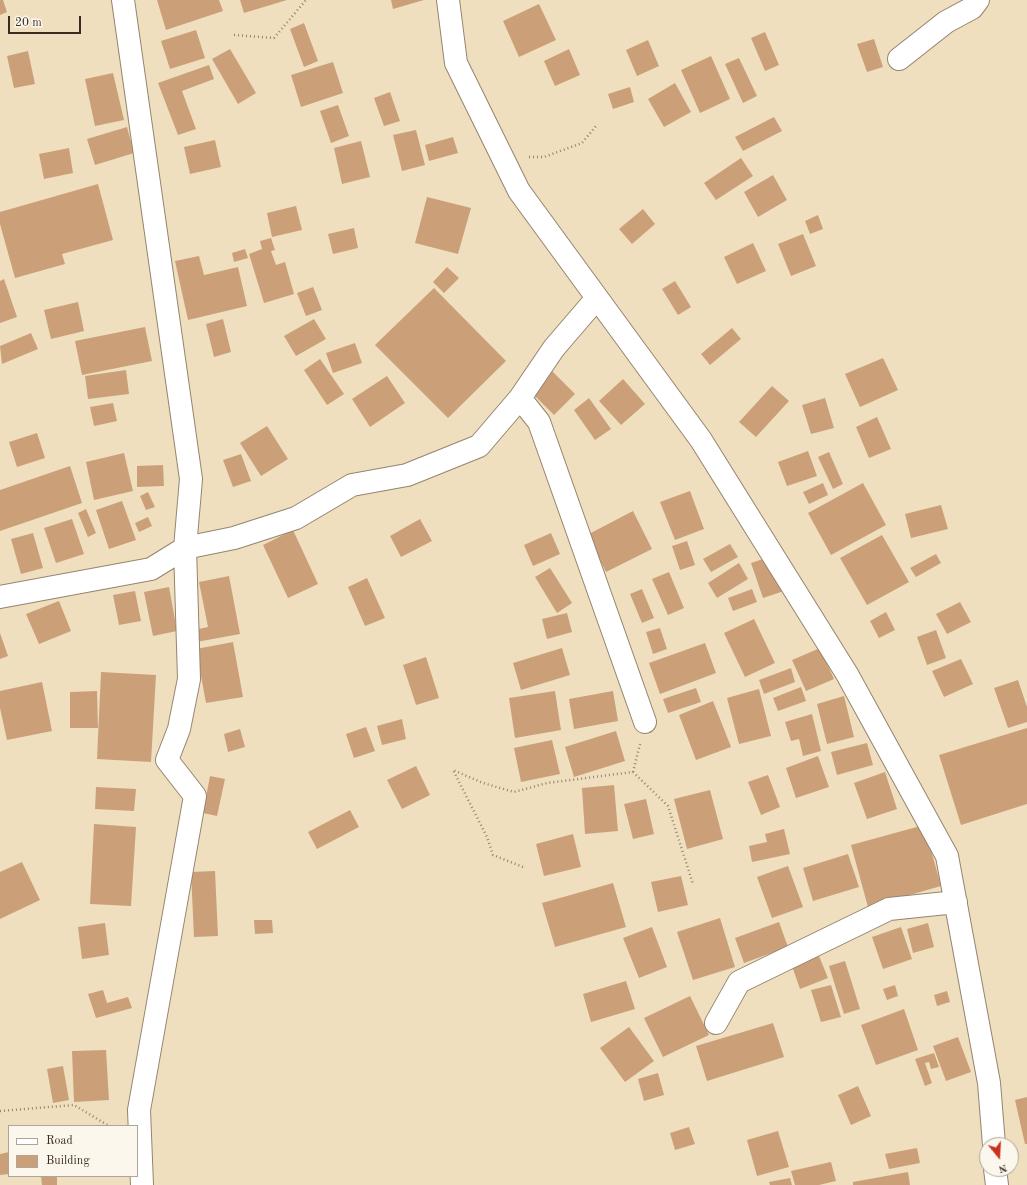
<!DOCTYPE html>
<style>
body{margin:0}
#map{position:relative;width:1027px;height:1185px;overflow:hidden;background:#efdfbf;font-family:"Old Standard TT",serif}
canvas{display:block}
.legend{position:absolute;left:8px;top:1125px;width:130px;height:52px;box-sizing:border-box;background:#fbf7ec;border:1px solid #aea59a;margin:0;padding:5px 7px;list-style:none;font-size:12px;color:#3b2a1e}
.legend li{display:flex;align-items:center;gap:8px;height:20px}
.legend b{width:20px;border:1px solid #aea59a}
.north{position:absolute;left:979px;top:1137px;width:40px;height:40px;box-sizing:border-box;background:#fbf7ec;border:1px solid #aea59a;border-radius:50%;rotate:162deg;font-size:11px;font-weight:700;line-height:16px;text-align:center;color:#3b2a1e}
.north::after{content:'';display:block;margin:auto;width:14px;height:18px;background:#c8321e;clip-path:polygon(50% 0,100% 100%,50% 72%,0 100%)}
.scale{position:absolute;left:8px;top:16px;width:73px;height:18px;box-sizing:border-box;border:2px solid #3b2a1e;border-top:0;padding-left:5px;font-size:12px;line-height:14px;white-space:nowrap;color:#3b2a1e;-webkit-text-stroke:3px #fbf7ec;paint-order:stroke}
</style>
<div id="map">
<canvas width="1027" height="1185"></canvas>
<ul class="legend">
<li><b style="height:5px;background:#fff"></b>Road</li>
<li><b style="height:11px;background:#cba079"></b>Building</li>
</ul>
<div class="north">N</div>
<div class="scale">20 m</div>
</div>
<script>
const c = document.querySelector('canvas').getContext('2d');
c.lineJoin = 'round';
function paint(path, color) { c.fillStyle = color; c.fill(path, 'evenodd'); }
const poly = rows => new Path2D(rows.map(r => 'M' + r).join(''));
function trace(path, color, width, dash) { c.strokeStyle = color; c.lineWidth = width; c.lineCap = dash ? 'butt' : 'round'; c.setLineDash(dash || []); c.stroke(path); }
const building = poly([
 [0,0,3,0,7,12,0,15],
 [157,0,219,0,223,11,166,30],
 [240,0,287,0,244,13],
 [391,0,424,0,393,9],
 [539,4,556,40,519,57,503,21],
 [304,23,318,61,304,67,290,29],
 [196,30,205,58,170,69,161,41],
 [765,32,779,65,765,71,751,38],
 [874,39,883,67,867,72,857,44],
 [648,40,659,66,637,76,626,50],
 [230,49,256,93,238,104,212,59],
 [569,49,580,75,555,86,544,61],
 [28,51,35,84,14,88,7,56],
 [711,56,730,99,700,113,681,70],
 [739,58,757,96,743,103,725,64],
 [333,62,343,93,301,107,291,75],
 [209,65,214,79,182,91,196,129,178,135,158,83],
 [113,73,124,120,95,126,85,79],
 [675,83,691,112,664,127,648,99],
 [630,87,634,102,613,109,608,94],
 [390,92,400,121,384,126,374,98],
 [338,105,349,136,331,143,320,111],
 [774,117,782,131,743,151,735,137],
 [127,127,134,153,95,165,87,139],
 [416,130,425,165,402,171,393,135],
 [453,137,458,153,429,161,425,145],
 [215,140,221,167,190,174,184,147],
 [361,141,370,177,342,184,334,148],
 [69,148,73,173,44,179,39,154],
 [741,158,753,176,716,200,704,183],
 [773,175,787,200,758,217,744,192],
 [98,184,113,240,62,254,65,264,15,278,0,224,0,212],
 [427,197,471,208,458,254,415,243],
 [296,206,302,230,272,237,267,213],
 [643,209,655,224,632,244,619,229],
 [818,215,823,229,810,234,805,221],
 [354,228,358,248,333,254,328,234],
 [803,234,816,266,791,276,778,244],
 [271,238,275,250,271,251,276,265,285,262,294,294,264,303,249,254,262,249,260,241],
 [753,243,766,271,737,284,724,257],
 [245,249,248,258,234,262,232,253],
 [199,256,204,275,238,267,247,306,188,320,175,261],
 [447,267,459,278,444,293,433,282],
 [4,279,17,317,0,323,0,281],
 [675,281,691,307,678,315,662,289],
 [313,287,322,310,306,316,297,293],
 [434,288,506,361,448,418,375,345],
 [78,302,84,331,51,339,44,310],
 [223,319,231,352,214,357,206,324],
 [314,319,326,339,296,356,284,336],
 [145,327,152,361,82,375,75,341],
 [732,328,741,339,710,365,701,354],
 [31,333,38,349,2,364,0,346],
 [355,343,362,363,333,373,326,353],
 [883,358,898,390,860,407,845,374],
 [320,359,344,394,327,405,304,370],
 [126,370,129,394,88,399,85,376],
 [552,371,575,394,554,415,531,392],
 [387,376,405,403,370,427,352,399],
 [623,379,645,404,621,425,599,401],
 [772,386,789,401,756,437,739,422],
 [589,398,611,429,595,440,574,410],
 [825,398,834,428,811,434,802,405],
 [113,403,117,421,94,426,90,407],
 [877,417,891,449,869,458,856,427],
 [267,426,288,459,261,476,240,443],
 [37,433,45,458,17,467,9,442],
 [808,451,817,476,787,486,778,462],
 [829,452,843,484,833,489,818,457],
 [124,453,133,491,94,500,86,462],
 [241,454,251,481,233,487,223,460],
 [163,465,164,486,137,487,137,466],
 [70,466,82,503,0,531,0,490],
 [823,483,828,495,809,504,803,492],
 [863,483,886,525,831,555,808,513],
 [690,491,704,529,675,540,660,502],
 [148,492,155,507,146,510,140,496],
 [122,501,136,540,109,549,96,510],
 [941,505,948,529,911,538,905,514],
 [86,509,96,533,88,537,78,513],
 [633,511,652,549,606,572,587,535],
 [148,517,152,526,139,532,135,523],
 [72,519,84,554,56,563,44,528],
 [420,519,432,541,401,557,390,536],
 [293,530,318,584,288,598,263,545],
 [33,533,43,568,21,574,11,539],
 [551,533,560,554,533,566,524,545],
 [882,535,909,582,867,605,840,558],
 [687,541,695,565,680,570,672,546],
 [730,544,738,557,711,572,703,559],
 [936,554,941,563,916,577,910,568],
 [772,556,784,591,763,598,751,563],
 [739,563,748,579,717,598,708,583],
 [550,568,572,603,557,613,535,577],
 [669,572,684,608,668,615,652,579],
 [229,576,240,634,191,643,189,631,208,627,199,582],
 [367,578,385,618,365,626,348,587],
 [169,587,177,631,153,636,144,592],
 [642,589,654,618,642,623,630,594],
 [752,589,757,602,733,611,728,598],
 [135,591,141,621,119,625,113,595],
 [59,601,71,631,39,644,26,614],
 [960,602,971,622,947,634,936,614],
 [886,612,895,630,879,638,870,621],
 [567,613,572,632,547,639,542,619],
 [754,619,775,663,745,677,724,633],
 [660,628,667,649,653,654,646,632],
 [936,630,946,658,927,665,917,637],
 [0,633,8,656,0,659],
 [233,642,243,697,206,703,196,649],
 [705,643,716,673,660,694,649,663],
 [562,648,570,675,521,690,513,663],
 [820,648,834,679,806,691,792,660],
 [426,657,439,698,416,705,403,665],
 [961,659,973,684,944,697,932,671],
 [791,668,795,682,764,694,759,680],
 [101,672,156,675,151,762,97,759],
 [1018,680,1027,707,1027,722,1008,728,994,688],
 [42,682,52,731,7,740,0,708,0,691],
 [801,687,806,701,778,711,773,698],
 [696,688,701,702,668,713,663,699],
 [759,689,771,736,739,744,727,698],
 [97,691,98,728,70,728,70,692],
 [555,691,561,730,515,738,509,698],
 [613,691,618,721,574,729,569,699],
 [844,696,854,737,827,744,817,704],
 [713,701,731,747,696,760,679,715],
 [812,714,821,751,803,756,799,739,791,741,785,722],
 [402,719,406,739,382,745,377,726],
 [366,727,375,751,354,758,346,734],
 [1027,728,1027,804,961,825,939,755],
 [240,729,245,747,228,752,224,734],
 [616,731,625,761,574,777,565,747],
 [552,740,560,774,521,782,514,748],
 [867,743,873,765,837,775,831,752],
 [818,756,829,787,796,798,786,768],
 [416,766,430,795,402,809,387,780],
 [885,772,897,809,867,819,854,783],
 [768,775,780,807,761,815,748,782],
 [210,776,225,779,217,816,203,813],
 [614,785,618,831,585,834,582,788],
 [96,787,136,789,134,811,95,809],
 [710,790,723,839,687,849,674,799],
 [646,799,654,834,633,839,624,804],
 [350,810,359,827,317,849,308,832],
 [94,824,136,827,131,906,90,904],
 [924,825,941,886,868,907,851,845],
 [784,829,790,854,752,862,749,846,767,842,765,834],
 [573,834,581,867,544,876,536,844],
 [848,854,859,887,813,901,803,868],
 [22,862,40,900,0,919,0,872],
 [788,866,803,907,772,918,757,877],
 [215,871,218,936,194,937,191,872],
 [681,876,688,905,658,912,651,882],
 [613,883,626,927,555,947,542,903],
 [720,918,735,967,693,980,677,932],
 [254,920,272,920,273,933,255,934],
 [779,922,788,947,744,963,735,938],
 [105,923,109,955,82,959,78,927],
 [928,923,934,947,913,953,907,929],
 [652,927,667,967,639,978,623,938],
 [901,927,912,959,883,969,872,937],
 [819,956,828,978,800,989,792,966],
 [845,961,860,1009,844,1014,829,966],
 [626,981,635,1009,591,1022,583,994],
 [831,985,841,1017,821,1022,811,990],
 [895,985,898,996,887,1000,883,989],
 [103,990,107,1003,128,997,132,1008,96,1018,88,994],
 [947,991,950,1002,937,1006,934,995],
 [690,996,709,1035,663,1057,644,1018],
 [904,1009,918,1050,876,1065,861,1025],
 [773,1023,784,1057,707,1081,696,1046],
 [629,1027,654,1061,625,1082,600,1048],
 [958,1037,971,1072,946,1081,933,1046],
 [106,1050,109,1100,74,1102,72,1051],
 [934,1053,939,1067,931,1069,929,1062,925,1063,932,1083,925,1086,915,1059],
 [63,1066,69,1100,53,1103,47,1069],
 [658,1073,664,1095,644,1101,638,1079],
 [858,1086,871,1116,851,1125,838,1095],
 [1027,1097,1027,1144,1025,1144,1015,1100],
 [689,1127,695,1144,675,1150,670,1133],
 [778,1131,789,1167,757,1176,747,1140],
 [917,1148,920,1163,889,1169,885,1154],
 [9,1152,9,1174,0,1175,0,1154],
 [831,1162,836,1181,819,1185,795,1185,791,1171],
 [908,1172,910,1185,853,1185,853,1182],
 [41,1176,57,1176,57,1185,42,1185],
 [790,1178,792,1185,770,1185,769,1182]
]);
const path = poly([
 [234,35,274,38,306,0],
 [529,157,544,157,582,143,596,126],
 [633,772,668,806,693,884],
 [633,772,640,744],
 [523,867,493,855,487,837,453,770,483,783,514,792,547,783,633,772],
 [0,1111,74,1105,109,1126]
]);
const minor = poly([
 [448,0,456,63,519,191,701,440,847,674,947,856,989,1083,994,1145],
 [899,59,946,22,972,8,978,0],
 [520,398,539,422,645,722],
 [0,597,151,569,185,548,191,479,123,0],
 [716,1023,739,982,889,909,956,902],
 [995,1169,997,1185],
 [142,1185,139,1110,195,796,167,760,179,729,189,679,185,548,234,538,296,518,352,485,407,475,479,446,520,398,554,348,597,298]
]);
paint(building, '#cba079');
trace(minor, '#95846e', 24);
trace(path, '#95846e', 2.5, [1, 3]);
trace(minor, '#fff', 22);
</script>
